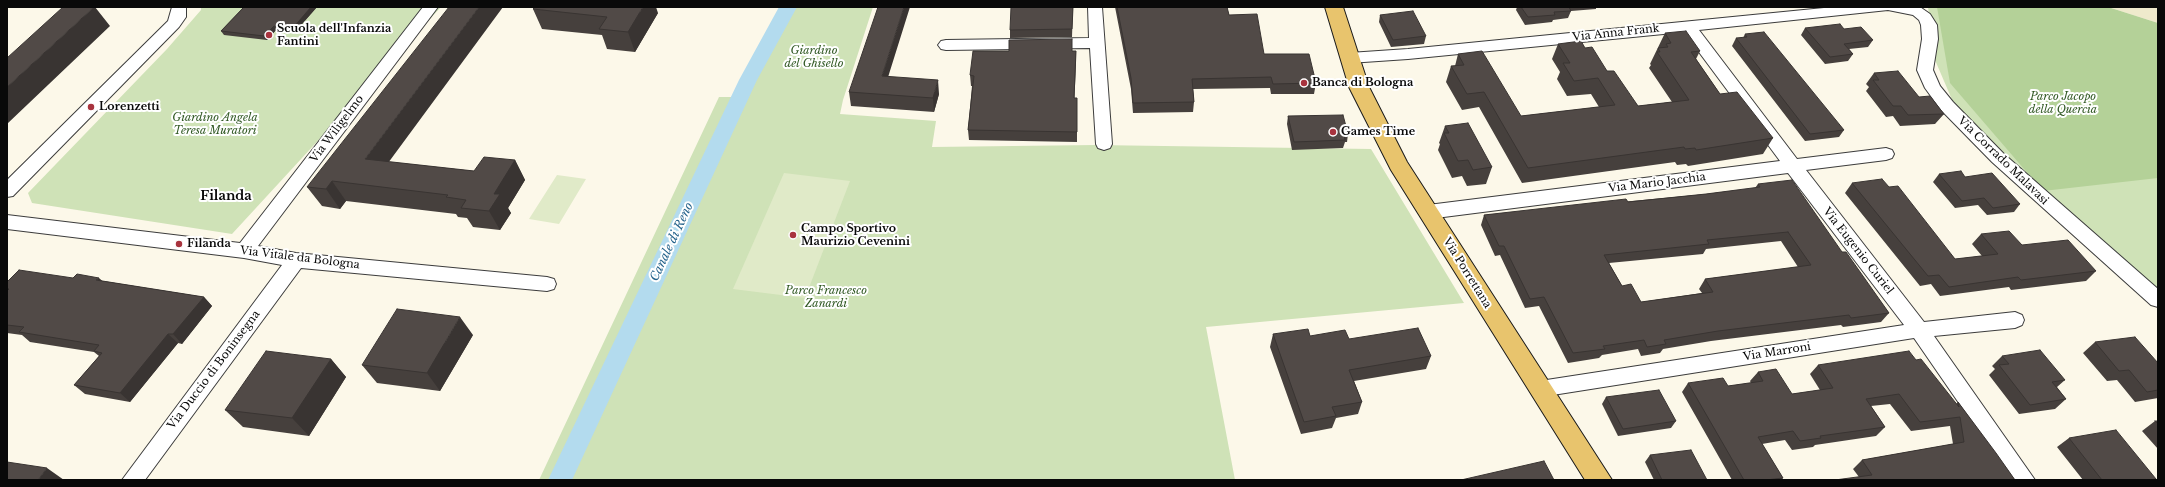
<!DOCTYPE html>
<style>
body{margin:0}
#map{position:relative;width:2165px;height:487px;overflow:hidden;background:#fcf8e9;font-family:"Libre Baskerville",serif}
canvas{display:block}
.frame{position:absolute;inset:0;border:8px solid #090909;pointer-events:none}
</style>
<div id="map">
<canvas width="2165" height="487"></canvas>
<div class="frame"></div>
</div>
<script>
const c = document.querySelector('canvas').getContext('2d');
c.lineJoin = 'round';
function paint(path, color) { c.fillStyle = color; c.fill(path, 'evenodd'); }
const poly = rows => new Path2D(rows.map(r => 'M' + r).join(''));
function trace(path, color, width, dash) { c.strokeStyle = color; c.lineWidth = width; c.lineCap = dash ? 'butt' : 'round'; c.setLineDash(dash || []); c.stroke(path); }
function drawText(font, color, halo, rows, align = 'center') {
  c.font = font + ' "Libre Baskerville",serif'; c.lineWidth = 4; c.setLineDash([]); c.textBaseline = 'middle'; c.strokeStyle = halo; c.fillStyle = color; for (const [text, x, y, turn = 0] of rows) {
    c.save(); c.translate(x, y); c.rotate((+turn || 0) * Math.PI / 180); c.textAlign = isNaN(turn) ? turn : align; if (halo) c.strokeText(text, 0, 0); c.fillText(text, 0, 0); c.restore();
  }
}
const farmland = poly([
 [2108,7,2158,7,2158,23]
]);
const green = poly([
 [201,7,441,7,232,234,32,203,28,193,167,49,201,10],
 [796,7,873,7,843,100,840,114,936,121,932,147,1095,145,1371,149,1464,303,1206,327,1235,480,539,480,719,97,744,97],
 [1928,7,2027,7,2158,41,2158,295,1959,116,1935,60]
]);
const forest = poly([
 [1937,7,2108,7,2158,23,2158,178,2043,191,1950,83]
]);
const pitch = poly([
 [784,173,850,181,805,298,733,289],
 [557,175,586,179,559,224,529,219]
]);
const canal = poly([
 [779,7,797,7,757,80,572,480,548,480,739,80,779,7]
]);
const minor = poly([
 [172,7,186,7,186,17,179,27,13,196,7,197,7,180,168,21,172,7],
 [423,7,438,7,258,246,296,253,547,277,554,279,556,284,554,289,547,291,301,268,145,480,122,480,282,265,244,258,7,229,7,215,240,243,423,7],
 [1088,7,1102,7,1112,144,1110,148,1104,150,1098,148,1096,144,1090,48,946,50,941,49,938,45,941,41,946,40,1089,38,1088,7],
 [1834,7,1920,7,1930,14,1937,25,1938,39,1933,70,1940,86,1953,102,2004,154,2158,289,2158,307,2151,305,1992,162,1941,110,1925,88,1917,70,1922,39,1921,25,1919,20,1913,15,1888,10,1699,30,1797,159,1886,148,1892,150,1894,154,1892,158,1886,160,1806,170,1924,322,2015,312,2022,315,2024,320,2022,325,2015,328,1934,336,2035,480,2012,480,1914,338,1540,397,1533,395,1530,389,1533,383,1540,381,1904,325,1788,173,1428,219,1422,217,1419,212,1422,207,1428,205,1780,161,1684,32,1408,59,1349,63,1343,62,1341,58,1343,54,1349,53,1408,49,1834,7]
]);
const primary = poly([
 [1325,7,1343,7,1369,87,1407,162,1612,480,1585,480,1391,170,1349,87,1325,7]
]);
const wall = poly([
 [244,7,317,7,295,32,276,30,267,40,224,35,221,31],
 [1073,7,1072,37,1010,38,1010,30],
 [1115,7,1227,7,1229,15,1264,54,1316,83,1314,94,1271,94,1270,88,1193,89,1194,102,1193,112,1133,113,1131,89],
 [1263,7,1301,7,1301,8,1263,8],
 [1517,7,1596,7,1596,9,1571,11,1568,18,1553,20,1552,22,1525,25,1516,10],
 [533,9,658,13,635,52,607,49,602,35,542,29],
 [1380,15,1426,36,1424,44,1391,47,1379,22],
 [1805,28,1844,29,1873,40,1868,47,1849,49,1853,54,1848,61,1825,64,1801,35],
 [1665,33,1700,51,1696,59,1720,94,1773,138,1763,154,1688,166,1686,164,1677,165,1675,162,1522,183,1479,107,1462,110,1446,82,1451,66,1455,66,1458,54,1521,116,1599,107,1591,94,1567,96,1557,79,1560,72,1552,59,1558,44,1585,48,1607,71,1638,106,1672,102,1649,68,1651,65,1650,64],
 [1745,34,1844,130,1839,137,1805,141,1732,46,1736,38,1743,38],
 [1072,51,1076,51,1074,98,1077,98,1077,142,969,140,968,130,972,86,971,86,970,75],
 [1874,73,1919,97,1944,114,1935,124,1900,126,1893,116,1886,117,1866,91,1869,87,1866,84],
 [888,76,939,94,934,112,851,106,849,92],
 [1288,116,1348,134,1347,142,1345,142,1343,148,1292,150,1287,124],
 [1445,126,1492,167,1486,184,1467,186,1462,176,1452,178,1438,150,1440,144,1439,143],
 [515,160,525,180,508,208,511,213,500,230,473,227,467,218,458,217,456,214,346,201,340,209,322,206,307,187,390,162,474,171],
 [1939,174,1965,177,2020,204,2014,212,1987,215,1978,205,1955,208,1933,182],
 [1852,183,1889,187,1955,259,1982,256,1972,244,1981,234,2022,245,2096,271,2086,281,2011,290,2009,287,1940,296,1931,284,1920,286,1845,193],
 [1758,184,1842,252,1889,313,1881,322,1843,327,1841,325,1711,341,1663,349,1660,353,1641,356,1638,349,1602,355,1599,358,1568,363,1539,306,1525,308,1500,255,1495,256,1481,225,1484,215,1706,194,1755,188],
 [1781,241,1798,267,1705,279,1699,289,1702,293,1641,302,1622,286,1609,263,1703,254,1706,249],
 [73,278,103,281,204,297,212,306,182,344,178,343,130,402,85,394,74,385,99,356,94,352,30,342,22,335,7,333,7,282],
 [1273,334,1310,336,1349,339,1431,356,1426,369,1354,381,1362,402,1358,414,1336,418,1332,428,1301,434,1270,347],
 [473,335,440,391,377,383,362,365],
 [2095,342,2158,363,2158,398,2135,402,2117,380,2107,381,2083,353],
 [2002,356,2065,380,2057,387,2066,399,2055,409,2019,414,1989,375,1995,369,1992,366],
 [331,359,346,377,309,436,243,427,225,410],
 [1916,360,1956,404,1958,402,2015,480,1859,477,1853,469,1862,460,1953,444,1950,426,1911,431,1890,404,1871,406,1885,427,1876,436,1815,445,1813,447,1792,450,1785,440,1762,444,1783,478,1781,480,1732,480,1682,392,1688,383,1728,386,1751,383,1750,381,1758,372,1792,394,1820,390,1810,374,1818,365],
 [1606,397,1676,421,1671,428,1618,436,1602,404],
 [2155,421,2158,421,2158,449,2142,431],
 [2069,438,2156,479,2155,480,2083,480,2057,447],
 [1650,455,1707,480,1654,480,1645,462]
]);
const shadedWall = poly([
 [94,7,95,7,110,26,7,124,7,87],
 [311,7,317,7,295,32,293,28],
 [479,7,503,7,377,178,365,159],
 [643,7,656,7,658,13,635,52,628,32],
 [904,7,910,7,884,90,882,76],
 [274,26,276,30,267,40,264,36],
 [1076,51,1076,62,1074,109,1074,98],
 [938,80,939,94,934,112,933,98],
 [515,160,525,180,508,208,511,213,500,230,489,211,494,194],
 [332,181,346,201,340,209,326,189],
 [99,278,109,287,96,280],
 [204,297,212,306,182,344,173,334],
 [460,317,473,335,440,391,427,373],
 [168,334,178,343,130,402,120,393],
 [331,359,346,377,309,436,292,418],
 [47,468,64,480,38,480]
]);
const building = poly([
 [63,7,94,7,7,87,7,58,63,7],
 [244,7,311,7,293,28,274,26,264,36,221,31,244,7],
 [449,7,479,7,365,159,474,171,484,157,515,160,494,194,500,194,489,211,461,208,466,200,446,197,448,195,332,181,326,189,307,187,449,7],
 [535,7,643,7,628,32,599,29,607,17,533,9,535,7],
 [878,7,904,7,882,76,938,80,933,98,849,92,878,7],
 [1011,7,1073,7,1072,29,1010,30,1011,7],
 [1117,7,1227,7,1229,15,1257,14,1264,54,1309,54,1316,83,1273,84,1271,77,1192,79,1194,102,1133,103,1131,78,1117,7],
 [1521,7,1569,7,1571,11,1554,12,1555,15,1528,17,1521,7],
 [1413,11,1426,36,1393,40,1380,15,1413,11],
 [1840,24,1844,29,1861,27,1873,40,1844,44,1853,54,1830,57,1805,28,1840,24],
 [1686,31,1700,51,1691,52,1720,94,1737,92,1773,138,1696,150,1695,148,1685,149,1684,147,1528,168,1484,92,1467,94,1451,66,1464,65,1458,54,1482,51,1521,116,1615,105,1598,78,1574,81,1563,63,1570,63,1558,44,1581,41,1585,48,1592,47,1607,71,1614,71,1638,106,1689,100,1657,52,1660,52,1658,48,1668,47,1666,44,1671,43,1665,33,1686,31],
 [1764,32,1844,130,1810,134,1736,38,1747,37,1745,34,1764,32],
 [1072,39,1072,51,1076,51,1074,98,1077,98,1077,132,968,130,974,76,970,75,973,51,1009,51,1009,40,1072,39],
 [1898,71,1919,97,1930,96,1944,114,1908,115,1901,106,1893,106,1873,80,1879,80,1874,73,1898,71],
 [1343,115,1348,134,1344,134,1345,140,1294,142,1288,116,1343,115],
 [1468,123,1492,167,1473,170,1468,160,1458,161,1444,133,1449,133,1445,126,1468,123],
 [1961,171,1965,177,1992,173,2020,204,1993,208,1984,198,1962,201,1939,174,1961,171],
 [1882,179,1889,187,1898,186,1955,259,1998,254,1981,234,2009,231,2022,245,2068,240,2096,271,2021,280,2018,277,1949,287,1939,275,1928,276,1852,183,1882,179],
 [1792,180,1842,252,1846,252,1889,313,1851,318,1849,315,1718,331,1664,340,1666,344,1647,347,1644,340,1603,346,1605,349,1573,353,1544,297,1530,299,1504,246,1499,246,1484,215,1626,199,1628,202,1706,194,1760,187,1758,184,1792,180],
 [1788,232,1811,265,1705,279,1713,292,1641,302,1631,284,1622,286,1604,255,1709,244,1707,240,1788,232],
 [19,270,73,278,77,274,99,278,96,280,204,297,173,334,168,334,120,393,74,385,102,353,94,351,99,345,19,332,24,327,7,325,7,291,9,289,7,289,7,282,19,270],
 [397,309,460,317,427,373,362,365,397,309],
 [1418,328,1431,356,1349,370,1362,402,1332,407,1336,416,1304,422,1273,334,1308,329,1310,336,1345,330,1349,339,1418,328],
 [2135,337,2158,363,2158,390,2147,392,2129,370,2119,371,2095,342,2135,337],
 [2040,350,2065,380,2052,382,2066,399,2030,405,1999,365,2009,364,2002,356,2040,350],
 [266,351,331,359,292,418,225,410,266,351],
 [1909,351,1916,360,1921,359,1959,407,1958,402,1996,453,2015,480,1835,480,1872,475,1862,460,1964,442,1960,417,1920,422,1899,394,1866,399,1885,427,1820,436,1821,438,1800,441,1793,431,1758,437,1783,478,1766,480,1744,480,1688,383,1723,378,1728,386,1763,381,1758,372,1776,369,1792,394,1833,388,1818,365,1909,351],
 [1659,390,1676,421,1623,429,1606,397,1659,390],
 [2155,421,2158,421,2158,424,2155,421],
 [2116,430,2156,479,2149,480,2102,480,2069,438,2116,430],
 [1691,450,1707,480,1662,480,1650,455,1691,450],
 [1544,461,1554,480,1461,480,1544,461],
 [7,462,47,468,38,480,7,480,7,462]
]);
const markers = [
 [269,35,4,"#a8333e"],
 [1304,83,4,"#a8333e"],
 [91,107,4,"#a8333e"],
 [1333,132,4,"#a8333e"],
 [793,235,4,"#a8333e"],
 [179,244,4,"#a8333e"]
];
const poiNames = [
 ["Scuola dell'Infanzia",277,29],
 ["Fantini",277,42],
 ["Banca di Bologna",1312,83],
 ["Lorenzetti",99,107],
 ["Games Time",1341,132],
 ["Campo Sportivo",801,229],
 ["Maurizio Cevenini",801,242],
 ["Filanda",187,244]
];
const streetNames = [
 ["Via Anna Frank",1616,33,-6],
 ["Via Wiligelmo",337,129,-53],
 ["Via Corrado Malavasi",2003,161,44],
 ["Via Mario Jacchia",1657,183,-7],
 ["Via Eugenio Curiel",1858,251,52],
 ["Via Vitale da Bologna",300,258,7],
 ["Via Porrettana",1467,273,58],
 ["Via Marroni",1777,352,-9],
 ["Via Duccio di Boninsegna",214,370,-53]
];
const parkNames = [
 ["Giardino",814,51],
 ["del Ghisello",814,64],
 ["Parco Jacopo",2063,97],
 ["della Quercia",2063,110],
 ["Giardino Angela",215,118],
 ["Teresa Muratori",215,131],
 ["Parco Francesco",826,291],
 ["Zanardi",826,304]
];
const waterNames = [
 ["Canale di Reno",672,242,-65]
];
const quarterNames = [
 ["Filanda",226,196]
];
paint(farmland, '#efeacc');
paint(green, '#cfe2b7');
paint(forest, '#b4d198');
paint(pitch, '#e0eac8');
paint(canal, '#b3dbee');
trace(minor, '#3c3c3c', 2);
trace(primary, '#1a1a1a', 2);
paint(minor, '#fff');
paint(primary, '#e8c46d');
paint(wall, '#46403d');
paint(shadedWall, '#393432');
paint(building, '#514a47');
trace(building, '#393432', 1);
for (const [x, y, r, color] of markers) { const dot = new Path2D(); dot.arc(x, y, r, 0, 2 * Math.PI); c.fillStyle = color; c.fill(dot); trace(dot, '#fff', 1.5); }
drawText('bold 11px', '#090909', '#fff', poiNames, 'left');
drawText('11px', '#090909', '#fff', streetNames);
drawText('italic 11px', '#305823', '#fff', parkNames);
drawText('italic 12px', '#23628b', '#fff', waterNames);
drawText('bold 13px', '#090909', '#fff', quarterNames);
</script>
